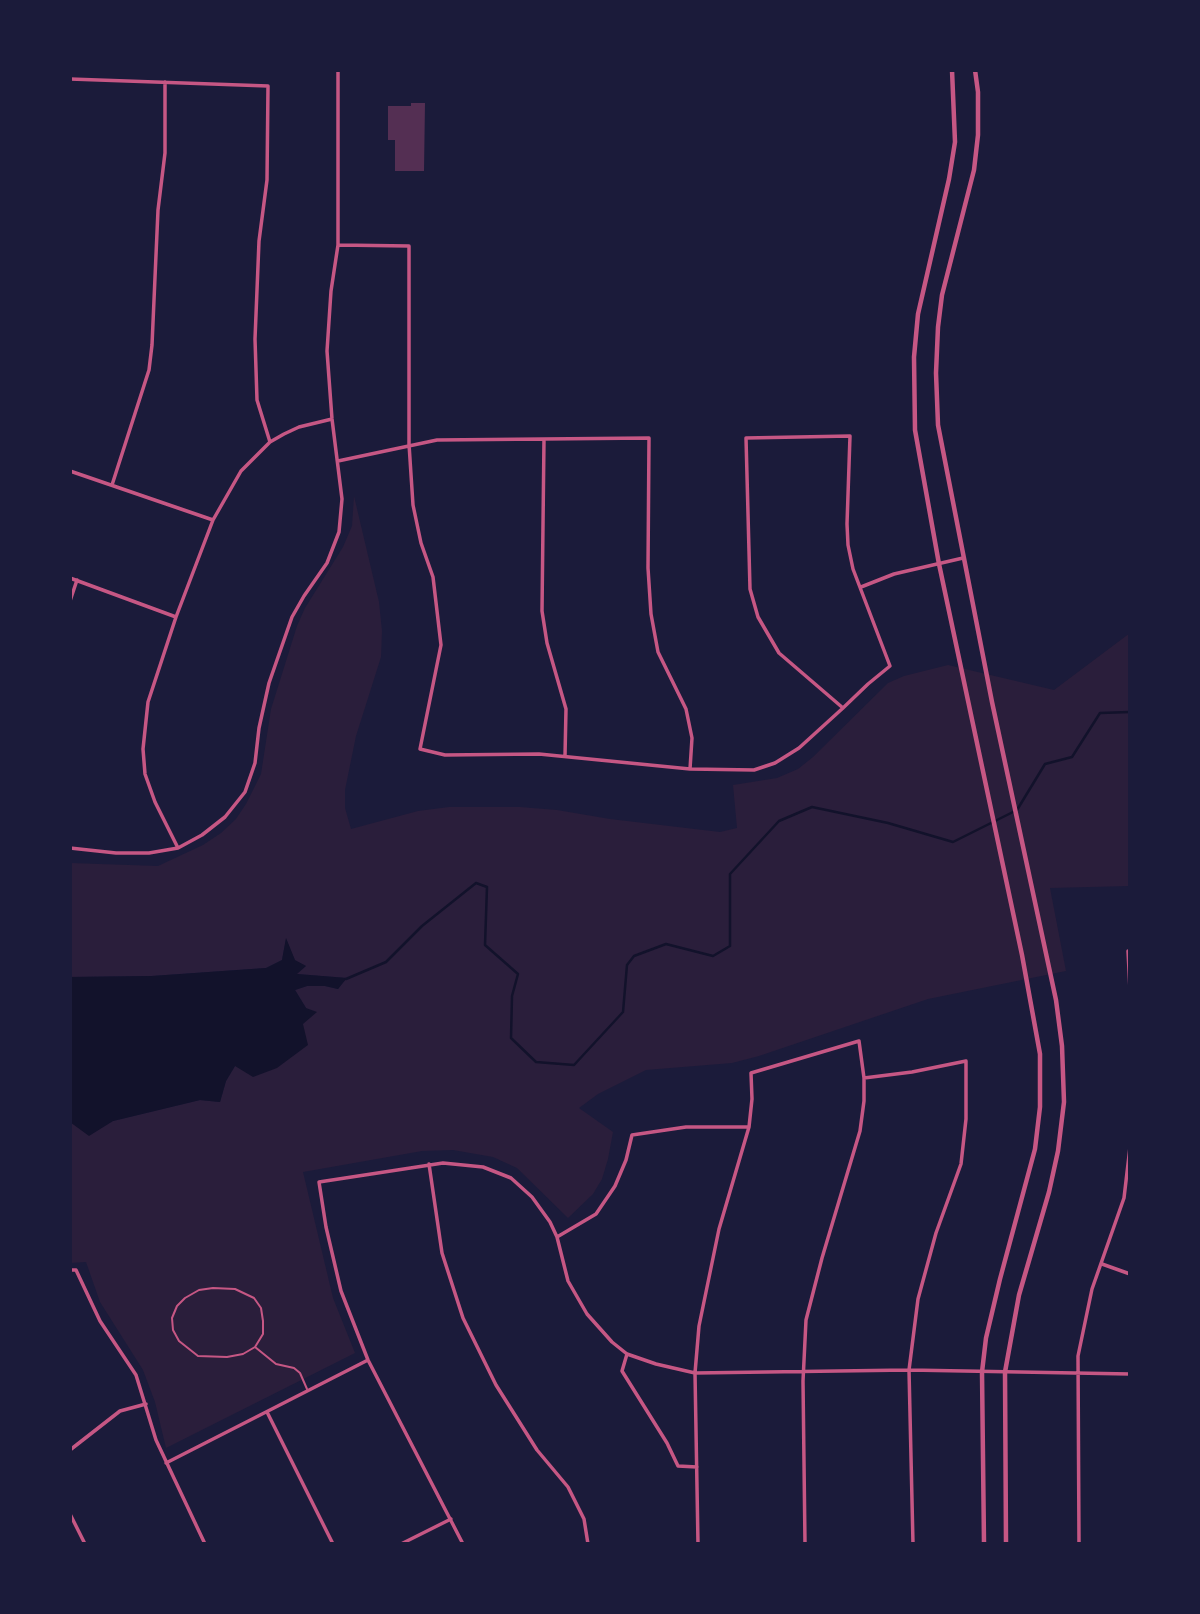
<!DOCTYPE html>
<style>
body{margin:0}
#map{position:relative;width:1200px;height:1614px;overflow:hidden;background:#1b1b3a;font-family:Lora,serif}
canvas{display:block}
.frame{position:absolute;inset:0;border:72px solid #1b1b3a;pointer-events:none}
</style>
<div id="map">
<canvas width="1200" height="1614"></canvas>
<div class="frame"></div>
</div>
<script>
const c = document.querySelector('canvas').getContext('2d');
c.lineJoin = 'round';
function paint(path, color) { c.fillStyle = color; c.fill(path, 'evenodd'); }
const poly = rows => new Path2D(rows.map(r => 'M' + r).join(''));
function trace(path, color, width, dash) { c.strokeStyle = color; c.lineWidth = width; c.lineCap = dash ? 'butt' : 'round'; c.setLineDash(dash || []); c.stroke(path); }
const green = poly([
 [354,496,379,602,382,631,381,657,356,736,345,790,345,808,351,829,418,811,449,807,520,807,557,810,610,819,720,832,737,828,733,785,777,778,798,769,813,757,888,683,904,676,948,665,1054,690,1130,633,1130,886,1050,888,1066,971,928,999,759,1056,732,1063,646,1070,598,1094,579,1108,613,1132,608,1159,602,1179,593,1194,568,1218,517,1168,493,1157,453,1150,422,1151,303,1172,333,1298,355,1353,166,1448,155,1402,143,1370,100,1302,86,1262,70,1263,70,1122,89,1135,113,1121,200,1100,220,1102,226,1081,235,1066,302,1024,306,1008,295,990,307,986,325,986,338,989,346,978,296,974,306,966,295,961,286,939,282,960,266,968,152,976,70,977,70,863,158,866,203,845,221,833,236,819,246,804,261,774,271,709,297,626,305,608,343,547,352,526]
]);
const water = poly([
 [286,938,295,960,306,966,297,974,347,978,338,989,325,986,307,986,295,990,306,1008,317,1012,303,1024,308,1045,277,1068,253,1077,235,1066,226,1081,220,1102,200,1100,113,1121,89,1136,70,1122,70,977,152,976,266,968,282,960]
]);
const stream = poly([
 [346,979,386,962,422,926,476,883,487,887,485,945,518,974,512,996,511,1038,536,1062,574,1065,623,1012,627,965,634,956,666,944,713,956,730,946,730,874,779,821,812,807,888,823,953,842,1017,810,1045,764,1072,757,1100,713,1130,712]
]);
const building = poly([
 [411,103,425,103,424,171,395,171,395,140,388,140,388,106,411,106]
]);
const service = poly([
 [255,1347,243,1354,227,1357,198,1356,179,1341,173,1330,172,1318,177,1306,185,1298,199,1290,213,1288,235,1289,254,1298,261,1308,263,1321,263,1334,255,1347,276,1364,294,1368,300,1373,307,1389]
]);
const minor = poly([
 [70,79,268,86,267,180,259,241,255,339,257,400,270,442],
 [338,245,409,246,409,444,413,505,421,543,433,577,441,645,420,749,445,755,539,754,690,769,754,770,775,763,799,748,843,708,868,684,890,666,853,569,848,545,847,524,850,436,746,438,750,589,758,617,779,653,843,708],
 [544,439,542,611,547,643,566,709,565,756],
 [338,461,437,440,649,438,648,568,651,614,658,652,686,709,692,738,690,769],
 [70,471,213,520],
 [112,485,149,370,152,345,158,210,165,153,165,82],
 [70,578,176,617],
 [861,587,894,574,963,558],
 [70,601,77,580],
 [70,848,116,853,149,853,178,848,202,835,225,817,245,792,255,763,259,728,269,683,292,617,304,596,327,563,339,532,342,499,332,419,327,351,331,291,338,245,338,70],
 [178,848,155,802,145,774,143,749,148,702,176,617,213,520,241,471,270,442,284,434,299,427,332,419],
 [1130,951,1128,951,1130,990],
 [864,1078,912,1072,966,1061,966,1119,961,1164,936,1233,918,1299,909,1370,913,1544],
 [429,1164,442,1253,463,1318,496,1385,537,1450,568,1487,584,1519,588,1544],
 [557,1237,596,1214,615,1186,626,1160,632,1135,686,1127,749,1127],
 [1102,1264,1130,1274],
 [70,1270,76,1270,100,1321,136,1375,156,1440,205,1544],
 [627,1354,622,1371,667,1443,678,1466,697,1467],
 [267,1412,333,1544],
 [70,1450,120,1411,146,1404],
 [166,1463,368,1360],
 [70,1514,85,1544],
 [401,1544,451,1519],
 [463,1544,368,1360,341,1291,326,1227,319,1182,443,1163,483,1167,511,1178,532,1197,550,1222,557,1237,568,1281,587,1314,612,1342,627,1354,656,1364,695,1373,909,1370,1130,1374],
 [698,1544,695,1373,699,1326,719,1229,749,1127,752,1099,751,1073,859,1041,864,1078,864,1101,860,1131,822,1258,806,1320,803,1381,805,1544],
 [1079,1544,1078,1356,1092,1289,1124,1198,1130,1147]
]);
const tertiary = poly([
 [952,70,955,142,949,179,918,314,914,357,915,430,939,564,1022,955,1040,1054,1040,1107,1035,1149,1000,1279,986,1338,982,1372,984,1544],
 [975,70,978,92,978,135,974,170,942,295,938,327,936,373,938,425,992,702,1056,1000,1062,1046,1064,1102,1058,1151,1049,1192,1019,1295,1005,1372,1006,1544]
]);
paint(green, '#2a1e3b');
paint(water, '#12122b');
trace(stream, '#12122b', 2.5);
paint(building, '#542f53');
trace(service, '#c65784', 2);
trace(minor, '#c65784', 3.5);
trace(tertiary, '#c65784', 4.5);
</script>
